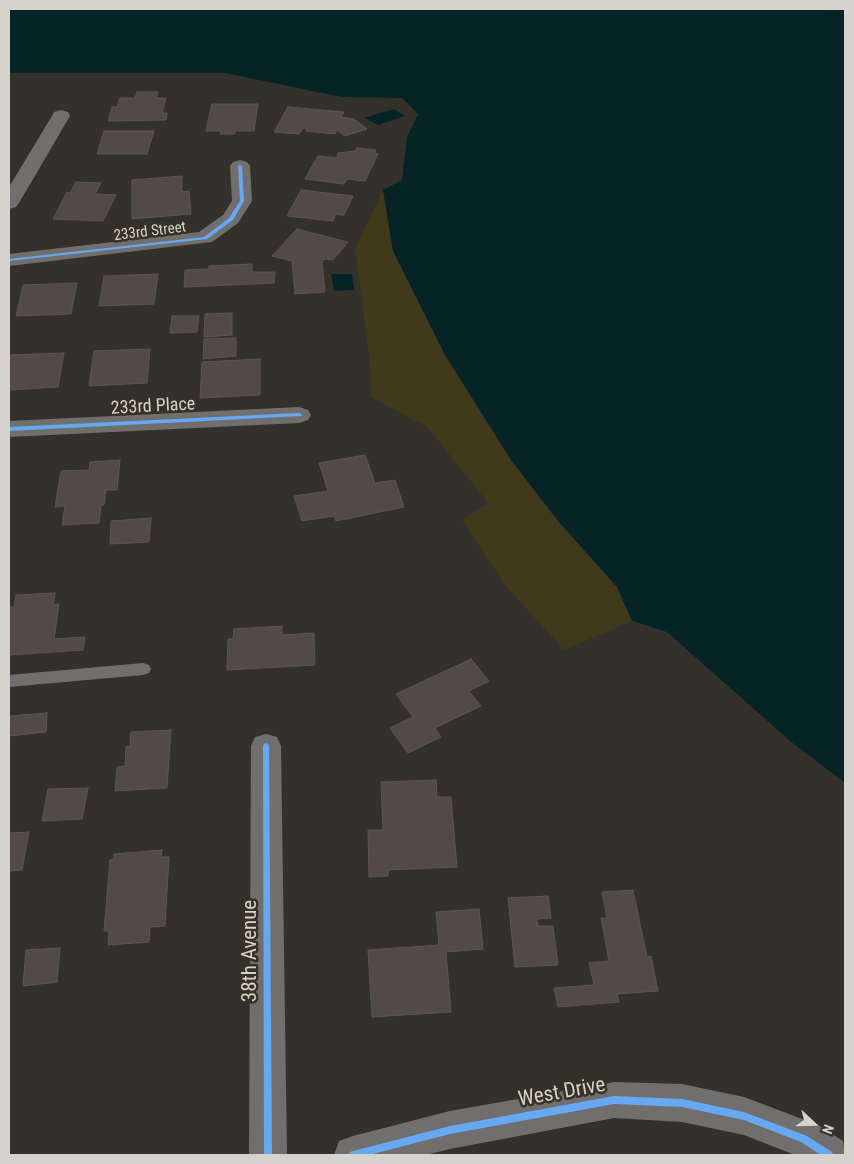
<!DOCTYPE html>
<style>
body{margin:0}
#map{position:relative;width:854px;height:1164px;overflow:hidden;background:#34312c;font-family:"Roboto Condensed",sans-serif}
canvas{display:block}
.frame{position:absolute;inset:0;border:10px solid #d6d2cc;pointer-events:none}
.north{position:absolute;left:789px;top:1099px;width:50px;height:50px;-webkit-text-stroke:4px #373228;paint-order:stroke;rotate:111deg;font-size:14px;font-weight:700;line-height:20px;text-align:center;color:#d6d2cc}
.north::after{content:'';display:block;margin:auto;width:18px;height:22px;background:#d6d2cc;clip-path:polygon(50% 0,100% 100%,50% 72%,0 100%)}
</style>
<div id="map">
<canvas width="854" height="1164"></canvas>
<div class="frame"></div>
<div class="north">N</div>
</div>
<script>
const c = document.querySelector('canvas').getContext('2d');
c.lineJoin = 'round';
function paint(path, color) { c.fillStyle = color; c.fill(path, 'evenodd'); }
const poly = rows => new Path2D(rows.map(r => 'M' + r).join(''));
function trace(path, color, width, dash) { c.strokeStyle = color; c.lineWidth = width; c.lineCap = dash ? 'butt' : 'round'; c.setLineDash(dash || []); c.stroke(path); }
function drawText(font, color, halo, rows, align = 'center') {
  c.font = font + ' "Roboto Condensed",sans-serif'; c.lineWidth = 5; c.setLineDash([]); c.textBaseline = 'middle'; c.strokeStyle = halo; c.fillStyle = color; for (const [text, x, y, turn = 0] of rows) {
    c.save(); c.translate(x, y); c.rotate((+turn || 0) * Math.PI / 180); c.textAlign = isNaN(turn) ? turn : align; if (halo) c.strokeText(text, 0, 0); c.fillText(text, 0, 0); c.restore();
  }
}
const sand = poly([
 [383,190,393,251,445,355,511,460,558,521,617,587,632,621,564,650,505,585,462,520,488,503,428,428,371,397,369,355,355,249]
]);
const water = poly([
 [9,9,845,9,845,783,790,741,667,632,632,621,617,587,558,521,511,460,445,355,393,251,383,190,402,180,407,137,418,114,402,98,342,97,225,73,9,73],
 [394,109,405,116,378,125,364,118],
 [331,274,352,274,354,290,334,291]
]);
const building = poly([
 [137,92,158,92,156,98,166,98,162,113,167,113,166,120,108,121,112,107,117,107,120,98,135,98,137,92],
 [212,104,258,104,254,131,235,131,235,134,220,134,221,131,206,131,212,104],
 [288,107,344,112,341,117,354,119,367,129,345,136,337,130,335,134,306,131,307,128,303,128,299,134,274,132,288,107],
 [104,131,154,131,147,154,97,154,104,131],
 [357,148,376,150,374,153,378,154,365,181,347,179,344,184,305,179,318,156,337,158,338,153,355,151,357,148],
 [182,176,182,192,189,191,191,214,132,219,132,180,182,176],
 [76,182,101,183,95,194,116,195,103,221,53,219,67,192,70,193,76,182],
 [301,190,353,196,344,215,336,214,333,221,287,216,301,190],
 [297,229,348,242,333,260,325,259,322,262,325,292,295,294,292,261,272,256,297,229],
 [252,264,252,272,275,272,274,283,184,287,185,270,209,269,209,266,252,264],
 [158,274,154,304,99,306,104,276,158,274],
 [77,283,71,314,16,316,23,285,77,283],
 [232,313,232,335,204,337,205,314,232,313],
 [172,316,199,316,197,332,170,333,172,316],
 [236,338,236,356,203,359,204,339,236,338],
 [150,349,147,383,89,386,94,351,150,349],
 [64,353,58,387,9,390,9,355,64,353],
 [260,359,260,395,200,398,202,362,260,359],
 [365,455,375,483,395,480,404,507,336,521,334,516,302,521,294,496,328,491,319,463,365,455],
 [120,460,117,490,106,490,104,505,101,505,99,523,62,525,65,506,55,507,61,471,89,470,90,462,120,460],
 [151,518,149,542,110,544,111,521,151,518],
 [55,593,53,605,59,604,54,639,85,637,83,650,9,655,9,607,14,607,16,595,55,593],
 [282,626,282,635,314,633,315,665,227,670,228,639,233,639,234,629,282,626],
 [471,659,489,681,469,691,481,706,435,728,441,737,408,753,390,728,413,717,396,694,471,659],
 [47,713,46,732,9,736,10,716,47,713],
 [171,730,167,788,115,791,117,767,125,766,126,747,130,746,131,732,171,730],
 [436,780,437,797,451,797,457,867,388,870,388,876,369,877,368,830,383,830,381,782,436,780],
 [88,788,82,819,42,821,48,789,88,788],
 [29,832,22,870,9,871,9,833,29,832],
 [162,850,161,857,169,857,165,926,150,927,149,942,108,945,109,931,104,931,110,860,114,859,114,854,162,850],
 [633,890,647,957,651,956,658,991,617,994,619,1002,558,1007,554,988,594,985,589,963,609,961,601,918,607,918,602,892,633,890],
 [548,896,551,918,537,919,538,926,553,926,558,965,515,967,508,898,548,896],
 [479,909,483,949,446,952,451,1012,372,1017,368,950,439,945,436,912,479,909],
 [60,948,57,982,23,986,26,950,60,948]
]);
const lane = poly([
 [143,663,149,665,151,669,149,673,143,675,9,687,9,675,143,663]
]);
const street = poly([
 [61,110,68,112,70,116,19,203,16,207,9,209,9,187,52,116,54,112,61,110],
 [240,160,247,162,250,166,252,201,238,223,212,242,9,266,9,254,199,232,223,215,232,201,230,166,233,162,240,160],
 [299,407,308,410,311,415,308,420,299,423,9,437,9,421,299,407],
 [266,734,277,737,281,746,287,1155,249,1155,251,746,255,737,266,734],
 [614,1082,682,1084,744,1097,818,1125,843,1141,845,1155,795,1155,744,1135,682,1122,614,1118,450,1149,426,1155,334,1155,339,1141,353,1136,450,1111,614,1082]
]);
const cycleway = poly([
 [238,165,242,166,244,201,233,220,207,239,9,261,9,259,204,237,229,218,240,201,238,165],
 [299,413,301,414,302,415,301,416,9,431,9,427,299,413],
 [266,743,268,744,269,746,272,1155,264,1155,263,746,264,744,266,743],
 [614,1096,682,1099,744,1112,807,1136,832,1152,833,1155,821,1155,801,1142,744,1120,682,1107,614,1104,450,1134,369,1155,349,1155,350,1152,353,1151,450,1126,614,1096]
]);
const farStreetnames = [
 ["233rd Street",150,232,-7]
];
const streetNames = [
 ["233rd Place",153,407,-3]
];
const nearStreetnames = [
 ["38th Avenue",251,951,-90],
 ["West Drive",562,1093,-10]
];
paint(sand, '#40391c');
paint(water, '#062426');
paint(building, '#534a45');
trace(building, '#5a5652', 1);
paint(lane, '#716f6e');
paint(street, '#716f6e');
paint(cycleway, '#66a8f1');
drawText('15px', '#d6d2cc', '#373228', farStreetnames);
drawText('18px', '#d6d2cc', '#373228', streetNames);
drawText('21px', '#d6d2cc', '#373228', nearStreetnames);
</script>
